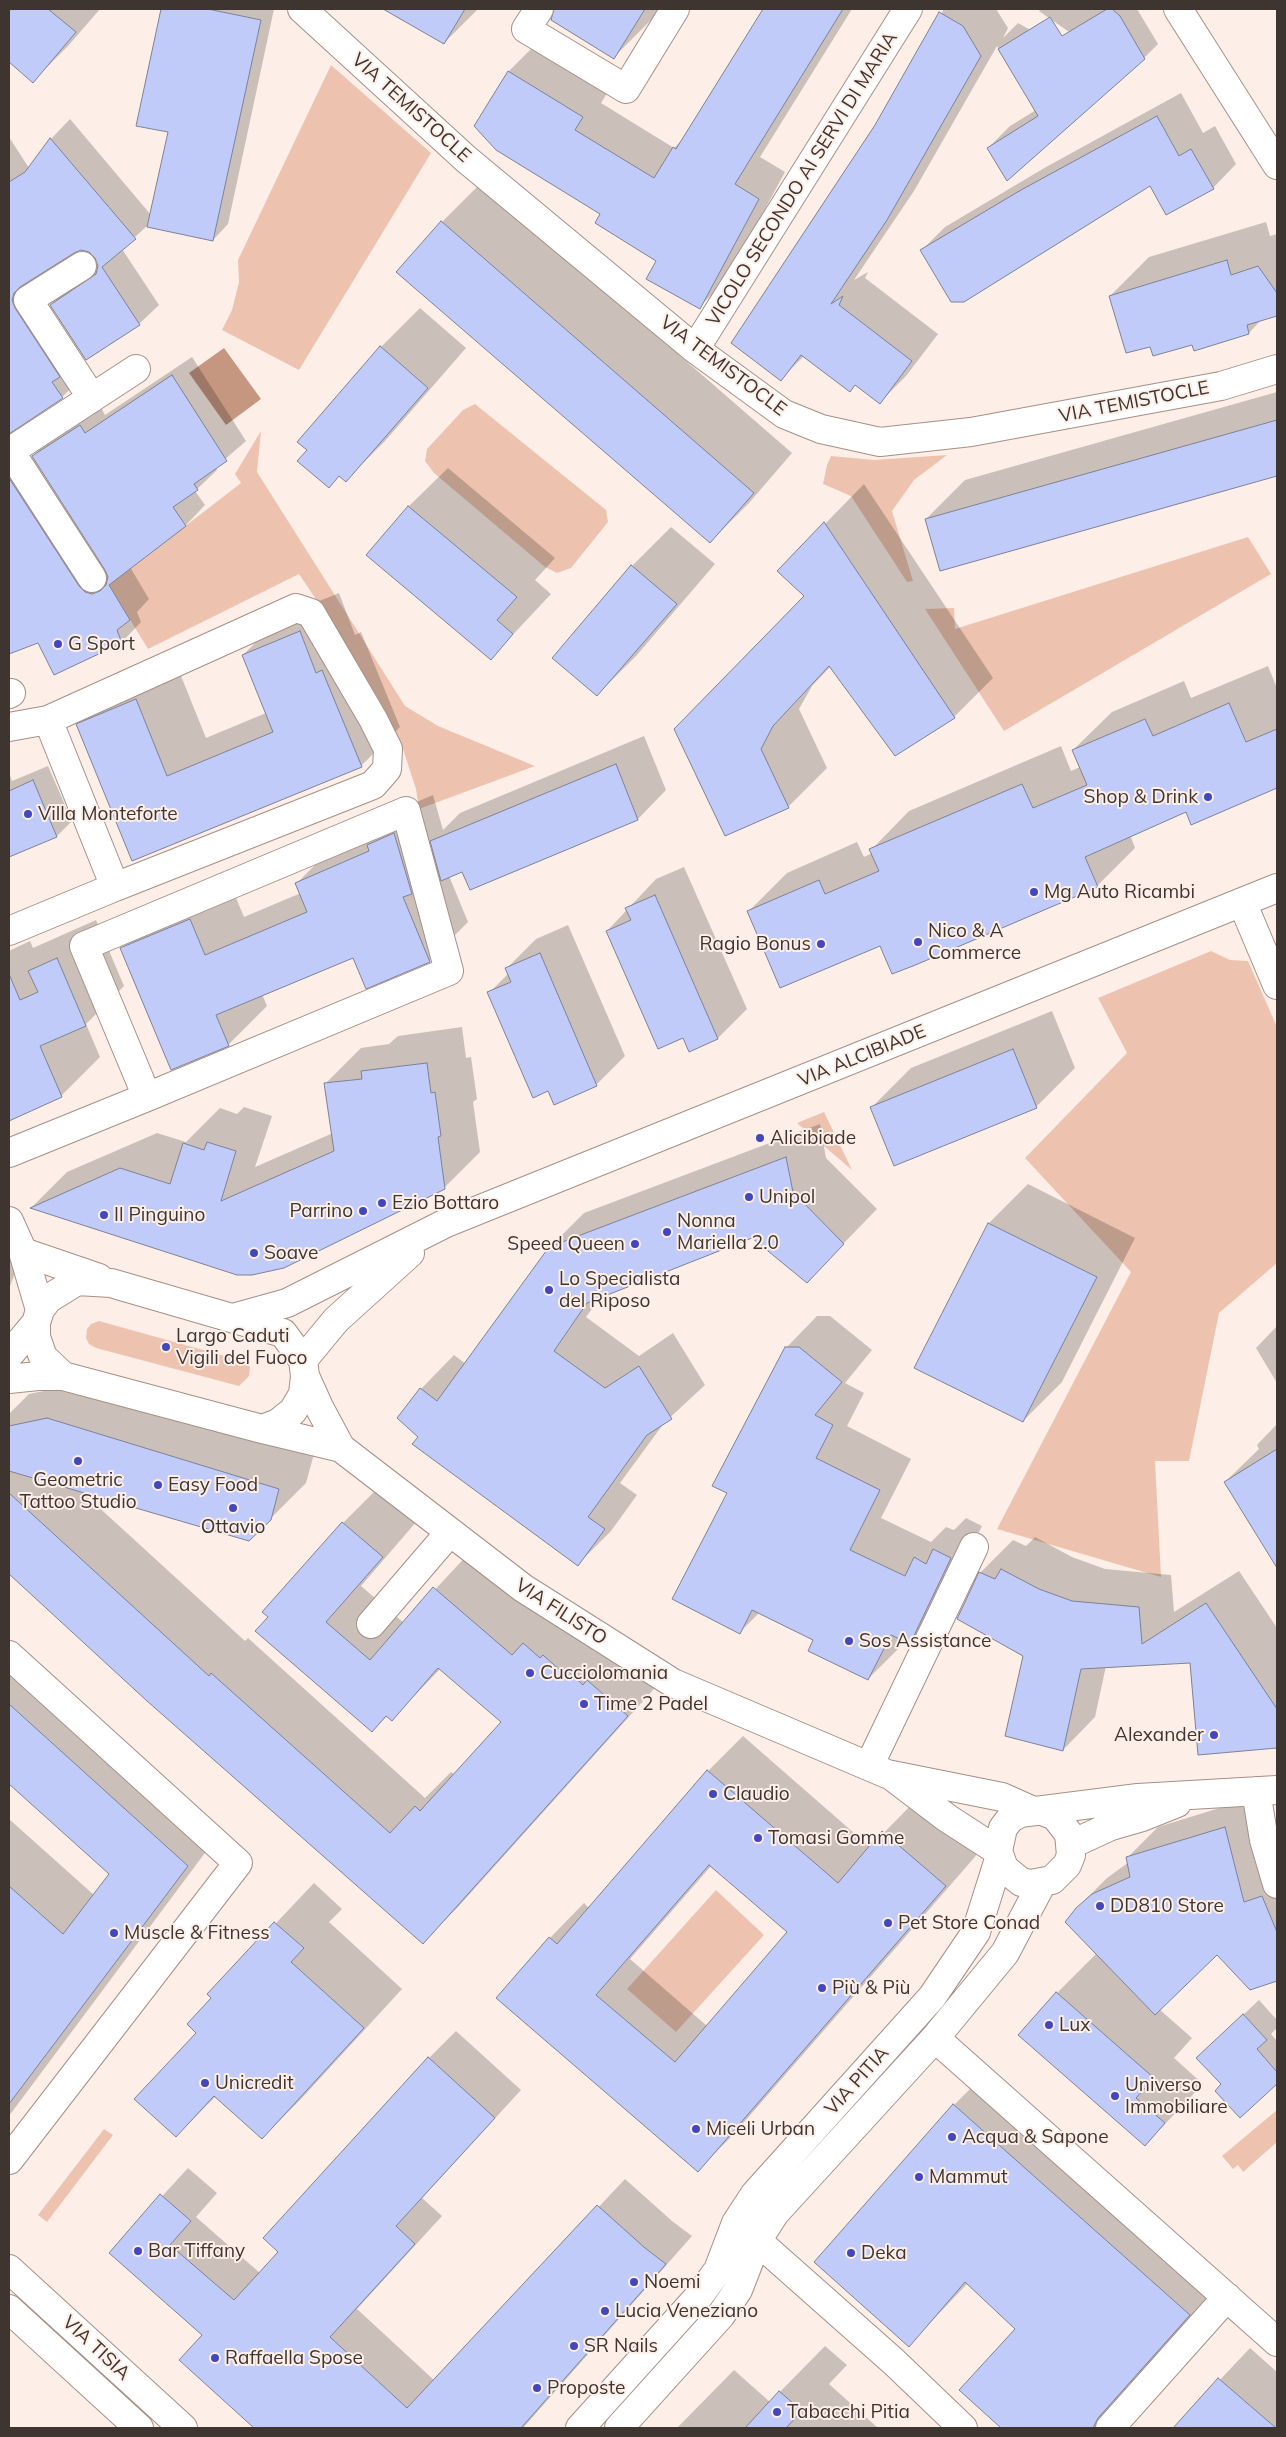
<!DOCTYPE html>
<meta charset="utf-8">
<style>
body{margin:0}
#map{position:relative;width:1286px;height:2437px;overflow:hidden;background:#fdefe8;font-family:Mulish,sans-serif}
canvas{display:block}
.frame{position:absolute;inset:0;border:10px solid #3e3430;pointer-events:none}
</style>
<div id="map">
<canvas width="1286" height="2437"></canvas>
<div class="frame"></div>
</div>
<script>
const c = document.querySelector('canvas').getContext('2d');
c.lineJoin = 'round';
function paint(path, color) { c.fillStyle = color; c.fill(path, 'evenodd'); }
const poly = rows => new Path2D(rows.map(r => 'M' + r).join(''));
function trace(path, color, width, dash) { c.strokeStyle = color; c.lineWidth = width; c.lineCap = dash ? 'butt' : 'round'; c.setLineDash(dash || []); c.stroke(path); }
function drawText(font, color, halo, rows, align = 'center') {
  c.font = font + ' Mulish,sans-serif'; c.lineWidth = 4; c.setLineDash([]); c.textBaseline = 'middle'; c.strokeStyle = halo; c.fillStyle = color; for (const [text, x, y, turn = 0] of rows) {
    c.save(); c.translate(x, y); c.rotate((+turn || 0) * Math.PI / 180); c.textAlign = isNaN(turn) ? turn : align; if (halo) c.strokeText(text, 0, 0); c.fillText(text, 0, 0); c.restore();
  }
}
const green = poly([
 [331,65,431,153,299,370,222,330,232,310,239,282,238,260],
 [475,404,606,510,608,522,571,568,557,573,545,567,434,473,425,461,427,449,463,410],
 [261,431,257,472,405,706,438,726,535,766,419,809,416,789,401,743,381,703,344,641,299,574,148,649,109,585,241,483,235,474],
 [947,455,914,480,892,511,913,581,907,582,851,496,823,484,827,465,831,456,874,460],
 [1248,537,1271,574,1004,731,925,609,954,608,955,629],
 [1211,951,1230,960,1248,961,1277,1027,1277,1263,1219,1313,1189,1461,1155,1461,1161,1577,997,1529,1131,1272,1025,1158,1127,1053,1098,998],
 [824,1112,852,1170,797,1123],
 [99,1321,246,1362,250,1367,249,1376,239,1386,96,1348,89,1344,86,1338,87,1329,91,1324],
 [716,1890,764,1935,676,2032,627,1989],
 [1277,2110,1277,2142,1243,2172,1238,2165,1233,2169,1222,2156],
 [104,2129,113,2135,47,2222,38,2215]
]);
const water = poly([
 [224,348,261,399,226,425,189,373]
]);
const shadow = poly([
 [9,9,100,9,68,46,33,81,9,60],
 [163,9,274,9,228,224,213,240,148,225,122,249,159,305,139,324,51,305,71,285,98,268,96,257,89,251,82,249,74,251,32,278,34,288,82,378,62,397,13,429,12,432,15,440,98,567,108,573,33,456,53,436,100,406,105,415,192,357,246,441,216,467,217,470,195,491,205,505,186,525,130,567,149,599,137,612,141,622,122,642,38,642,9,653,9,137,29,168,51,139,70,119,151,215,170,131,138,125],
 [394,9,478,9,444,43],
 [573,9,659,9,653,18,614,57,563,26],
 [764,9,852,9,760,157,785,172,726,281,699,307,658,261,602,214,508,72,535,45,609,90,601,103,674,148,686,136],
 [944,9,996,9,1008,28,1003,38,1018,23,1100,69,1112,62,1039,11,1041,9,1137,9,1158,44,1144,58,988,148,1010,126,1036,110,997,46,914,191,854,280,868,272,865,278,938,334,906,376,880,402,856,384,804,356,781,379,876,126],
 [1181,93,1203,133,1215,126,1236,164,1213,188,1151,184,922,250,945,227,1046,167],
 [481,183,792,453,749,503,710,542,398,272,442,222],
 [1266,222,1270,236,1277,234,1277,315,1262,319,1249,333,1193,343,1151,345,1110,296,1149,257],
 [420,308,466,348,385,441,346,480,340,475,329,486,308,450,299,442,381,347],
 [1277,392,1277,475,941,570,926,519,965,480],
 [448,468,555,558,535,580,551,594,490,659,368,555,409,506],
 [864,484,993,678,954,717,895,755,831,666,812,686,799,709,827,768,788,807,726,834,805,596,779,571],
 [671,527,715,564,636,656,597,695,632,566],
 [339,593,355,635,361,632,400,727,361,766,133,860,78,725,117,686,175,661,206,738,266,713,243,655,282,616],
 [1268,666,1277,688,1277,787,1192,824,1186,811,1130,835,1135,848,1097,886,881,944,749,911,787,873,857,842,864,857,872,853,871,850,909,811,1061,746,1071,771,1080,767,1073,750,1112,712,1184,681,1191,698],
 [644,736,666,790,638,819,470,888,463,871,449,876,468,922,429,961,354,956,262,994,267,1006,228,1045,122,948,161,909,229,881,244,917,301,893,297,883,336,844,407,806,433,795,443,830,460,813],
 [48,766,72,821,57,836,9,855,9,773,12,781],
 [684,867,747,1009,718,1038,689,1050,683,1036,607,931,656,879],
 [96,920,124,986,86,1024,100,1057,61,1096,9,1119,9,951,30,941,33,948],
 [568,925,625,1056,596,1085,549,1090,489,993,509,973,507,968,536,939],
 [1052,1011,1075,1068,1036,1107,872,1107,911,1068],
 [462,1027,466,1058,471,1057,477,1099,473,1102,480,1152,444,1188,301,1259,32,1207,67,1172,157,1133,186,1142,220,1108,237,1114,244,1107,272,1116,255,1167,333,1133,325,1084,361,1048,389,1044,398,1036],
 [820,1124,826,1158,877,1209,807,1281,752,1237,601,1296,586,1317,639,1356,673,1333,705,1385,664,1423,620,1483,637,1495,611,1531,577,1565,419,1437,421,1389,454,1355,466,1364,550,1247,584,1213],
 [1028,1184,1135,1238,1062,1382,1023,1421,989,1223],
 [9,1255,16,1270,9,1289],
 [817,1316,830,1316,872,1350,845,1383,864,1393,847,1426,911,1459,881,1518,931,1542,946,1527,954,1530,966,1518,982,1526,941,1611,910,1642,904,1639,900,1647,868,1679,815,1639,760,1612,740,1632,729,1493,786,1348],
 [1277,1326,1277,1383,1256,1348],
 [83,1383,314,1454,306,1483,249,1540,81,1491,245,1641,248,1638,425,1798,451,1772,455,1775,503,1722,441,1668,392,1719,388,1715,372,1731,257,1631,343,1523,378,1488,417,1521,361,1586,404,1623,470,1552,548,1620,559,1609,662,1680,458,1907,423,1942,148,1700,9,1573,9,1414,29,1394],
 [1277,1424,1277,1566,1225,1482,1259,1449,1257,1445],
 [1035,1537,1072,1557,1105,1569,1171,1575,1174,1612,1239,1571,1277,1628,1277,1747,1199,1754,1191,1661,1106,1666,1095,1717,1063,1750,1024,1655,958,1619,981,1572,1013,1540,1026,1546],
 [28,1654,222,1830,9,2116,9,1819,94,1895,111,1874,9,1782,9,1673],
 [743,1736,870,1847,918,1798,980,1851,732,2136,698,2170,550,1938,584,1903,589,1908,708,1771],
 [712,1865,789,1932,707,2026,630,1959],
 [1255,1797,1277,1872,1277,1980,1250,1989,1218,1953,1159,2009,1192,2038,1174,2058,1203,2084,1145,2145,1057,1993,1097,1953,1076,1909,1107,1878,1129,1862,1128,1857,1158,1827],
 [314,1883,342,1909,329,1922,402,1989,301,2099,262,2138,216,2096,176,2136,198,2033,213,1998,209,1994],
 [1259,2000,1277,2020,1277,2028,1271,2034,1277,2041,1277,2082,1246,2111,1223,2084,1213,2043],
 [456,2031,521,2090,422,2198,442,2216,357,2309,435,2381,625,2179,672,2221,692,2236,523,2428,257,2428,181,2360,204,2335,111,2252,188,2168,217,2193,196,2217,260,2273,279,2252,429,2058],
 [986,2073,1221,2282,1130,2384,1126,2392,1095,2428,1003,2428,961,2390,1017,2329,968,2283,909,2345,954,2105],
 [825,2346,847,2365,829,2384,878,2428,677,2428,734,2370,770,2402],
 [1250,2348,1277,2372,1277,2428,1185,2428,1185,2417]
]);
const building = poly([
 [9,9,48,9,76,32,33,83,9,62,9,9],
 [161,9,208,9,261,20,213,241,147,227,168,132,136,126,161,9],
 [383,9,465,9,444,44,383,9],
 [554,9,645,9,614,59,551,20,554,9],
 [763,9,843,9,735,184,759,199,700,309,646,279,656,261,595,223,600,214,496,150,474,126,508,71,583,117,575,130,654,178,673,147,676,149,763,9],
 [1107,9,1112,9,1120,16,1145,59,1007,181,987,148,1038,116,998,49,1050,17,1062,36,1107,9],
 [939,12,963,26,981,56,887,220,831,304,843,296,839,305,912,361,880,404,855,385,850,392,801,355,781,381,731,343,875,125,939,12],
 [1157,116,1179,156,1191,149,1214,189,1166,215,1150,186,964,302,951,302,920,250,1021,190,1157,116],
 [50,138,136,239,102,267,140,325,86,360,50,305,96,274,98,266,95,258,89,252,81,250,74,253,20,287,14,293,12,300,15,308,60,377,52,382,63,398,9,434,9,182,25,172,50,138],
 [441,221,754,493,710,543,396,272,441,221],
 [1227,260,1231,275,1258,266,1277,293,1277,316,1247,325,1249,334,1194,351,1192,345,1153,356,1150,347,1126,353,1109,296,1227,260],
 [380,346,428,388,346,482,339,476,329,488,297,461,307,450,297,442,380,346],
 [172,375,227,461,194,484,198,490,173,507,186,526,109,585,130,620,117,630,122,643,54,675,38,643,9,654,9,478,79,586,85,592,92,594,100,591,106,585,108,577,105,570,32,456,80,425,85,433,172,375],
 [1277,420,1277,476,940,571,925,519,1277,420],
 [408,506,517,597,497,620,513,634,491,660,366,555,408,506],
 [824,522,955,718,895,756,829,666,773,726,761,749,789,808,725,836,674,729,804,596,777,571,824,522],
 [631,565,677,604,597,696,552,658,631,565],
 [300,631,316,673,322,670,362,767,132,861,76,724,136,699,167,776,273,732,242,655,300,631],
 [1229,703,1246,742,1277,729,1277,788,1191,825,1186,812,1085,857,1098,887,913,966,892,974,880,946,780,988,747,911,819,880,825,894,879,871,869,849,1022,784,1033,808,1087,785,1072,750,1145,719,1153,736,1229,703],
 [616,764,638,820,470,890,462,872,441,881,430,841,616,764],
 [33,780,57,837,9,857,9,791,33,780],
 [394,833,412,894,403,897,430,962,366,989,353,958,216,1015,229,1046,171,1070,120,948,190,919,205,955,307,912,295,883,369,851,367,845,394,833],
 [655,895,718,1039,689,1052,683,1038,658,1049,606,931,631,920,625,908,655,895],
 [540,953,597,1086,554,1105,548,1091,533,1098,487,992,511,982,505,968,540,953],
 [57,958,86,1026,40,1046,62,1097,9,1121,9,974,20,1000,38,992,28,971,57,958],
 [1013,1049,1037,1108,894,1166,870,1107,1013,1049],
 [427,1063,431,1093,435,1092,441,1136,438,1137,445,1189,284,1268,252,1275,237,1275,30,1208,120,1168,170,1184,183,1143,204,1150,207,1142,236,1151,221,1201,334,1151,324,1083,362,1079,361,1071,427,1063],
 [786,1157,793,1192,844,1244,807,1283,752,1238,587,1303,554,1351,605,1388,639,1366,672,1419,647,1435,588,1517,605,1529,578,1566,412,1444,418,1437,397,1418,420,1388,437,1401,549,1247,786,1157],
 [988,1223,1097,1277,1023,1422,914,1368,988,1223],
 [785,1347,799,1347,842,1382,815,1415,833,1425,816,1458,880,1490,850,1550,905,1576,914,1557,926,1564,933,1549,951,1558,910,1644,891,1635,868,1680,808,1651,813,1640,752,1610,740,1634,672,1599,727,1493,712,1486,785,1347],
 [47,1418,279,1489,271,1520,249,1541,9,1471,9,1426,47,1418],
 [1277,1449,1277,1568,1224,1482,1277,1449],
 [9,1493,209,1676,211,1673,390,1833,415,1806,420,1811,501,1722,438,1668,392,1721,386,1716,372,1732,255,1631,268,1617,262,1612,342,1522,383,1557,326,1622,370,1660,433,1587,512,1655,523,1643,540,1658,543,1655,562,1672,565,1668,583,1685,587,1680,628,1716,423,1944,147,1701,9,1574,9,1493],
 [1001,1569,1039,1589,1072,1601,1139,1607,1142,1644,1206,1603,1277,1709,1277,1748,1198,1755,1190,1663,1081,1669,1063,1751,1005,1736,1023,1656,957,1619,979,1572,995,1579,1001,1569],
 [9,1704,188,1866,9,2104,9,1886,63,1934,109,1874,9,1784,9,1704],
 [707,1770,838,1883,882,1831,946,1886,698,2172,496,1998,549,1937,557,1944,707,1770],
 [709,1865,787,1932,675,2062,596,1995,709,1865],
 [1225,1827,1244,1902,1262,1896,1277,1932,1277,1981,1250,1990,1217,1955,1155,2015,1065,1922,1076,1908,1092,1894,1130,1877,1126,1857,1225,1827],
 [274,1922,304,1948,291,1962,364,2028,262,2139,214,2096,176,2137,134,2099,196,2033,187,2024,211,1998,207,1994,274,1922],
 [1056,1992,1154,2078,1136,2098,1165,2123,1145,2146,1018,2035,1056,1992],
 [1243,2014,1267,2040,1257,2049,1277,2072,1277,2084,1240,2118,1215,2091,1221,2084,1196,2058,1243,2014],
 [428,2057,495,2118,396,2226,415,2244,330,2337,407,2408,597,2205,645,2248,666,2264,521,2428,254,2428,179,2360,202,2335,109,2253,160,2194,191,2221,170,2245,234,2300,278,2252,263,2238,428,2057],
 [953,2104,1190,2315,1098,2418,1093,2428,1001,2428,959,2390,1015,2329,965,2282,909,2347,814,2262,953,2104],
 [1218,2378,1276,2428,1173,2428,1218,2378],
 [779,2391,802,2411,786,2428,745,2428,779,2391]
]);
const minor = poly([
 [302,9,466,159,695,349,784,414,821,429,880,442,971,432,1221,386,1277,369],
 [539,9,526,29,626,89,675,9],
 [1178,9,1277,165],
 [82,266,28,300,92,398],
 [695,349,908,9],
 [10,451,92,578],
 [9,452,136,369],
 [296,608,311,613,373,719,388,749,387,769,373,785,115,887,48,720,296,608],
 [9,694,11,693],
 [9,727,48,720],
 [1242,902,1277,985],
 [9,931,115,887],
 [9,1153,147,1097,449,971,406,811,84,946,147,1097],
 [9,1221,23,1252,40,1310],
 [23,1252,99,1278],
 [233,1318,287,1303,446,1223,1277,888],
 [9,1355,36,1323],
 [303,1360,336,1320,410,1253],
 [305,1376,319,1407,341,1448,523,1588,673,1683,887,1774,1002,1797,1031,1810],
 [9,1379,38,1376,63,1376,262,1429,278,1423,293,1411,303,1394,305,1376,303,1360,283,1333,111,1283,77,1281,48,1299,40,1310,36,1323,36,1337,43,1357,63,1376],
 [262,1429,341,1448],
 [371,1624,450,1532],
 [9,1655,238,1863,9,2160],
 [869,1766,974,1547],
 [893,1777,947,1818,998,1851],
 [1256,1791,1264,1840,1277,1884],
 [1045,1812,1055,1816,1069,1834,1071,1855,1067,1865,1052,1880,1031,1884,1021,1882,1004,1868,998,1851,1003,1828,1010,1819,1020,1813,1138,1798,1277,1790],
 [1072,1844,1111,1826,1142,1817,1177,1803],
 [935,2038,1277,2342],
 [745,2230,894,2362,963,2428],
 [9,2269,183,2428],
 [9,2309,139,2428],
 [580,2428,699,2296,718,2270,736,2223,755,2194,932,1997,976,1932,999,1859],
 [619,2428,721,2315,738,2290,757,2241,775,2213,935,2038,1005,1953,1042,1883],
 [1110,2428,1227,2297]
]);
const markers = [
 [58,644,5,"#4447bc"],
 [1208,797,5,"#4447bc"],
 [28,814,5,"#4447bc"],
 [1034,892,5,"#4447bc"],
 [918,942,5,"#4447bc"],
 [821,944,5,"#4447bc"],
 [760,1138,5,"#4447bc"],
 [749,1197,5,"#4447bc"],
 [382,1203,5,"#4447bc"],
 [363,1211,5,"#4447bc"],
 [104,1215,5,"#4447bc"],
 [667,1232,5,"#4447bc"],
 [635,1244,5,"#4447bc"],
 [254,1253,5,"#4447bc"],
 [549,1290,5,"#4447bc"],
 [166,1347,5,"#4447bc"],
 [78,1461,5,"#4447bc"],
 [158,1485,5,"#4447bc"],
 [233,1508,5,"#4447bc"],
 [849,1641,5,"#4447bc"],
 [530,1673,5,"#4447bc"],
 [584,1704,5,"#4447bc"],
 [1214,1735,5,"#4447bc"],
 [713,1794,5,"#4447bc"],
 [758,1838,5,"#4447bc"],
 [1100,1906,5,"#4447bc"],
 [888,1923,5,"#4447bc"],
 [114,1933,5,"#4447bc"],
 [822,1988,5,"#4447bc"],
 [1049,2025,5,"#4447bc"],
 [205,2083,5,"#4447bc"],
 [1115,2096,5,"#4447bc"],
 [696,2129,5,"#4447bc"],
 [952,2137,5,"#4447bc"],
 [919,2177,5,"#4447bc"],
 [138,2251,5,"#4447bc"],
 [851,2253,5,"#4447bc"],
 [634,2282,5,"#4447bc"],
 [605,2311,5,"#4447bc"],
 [574,2346,5,"#4447bc"],
 [215,2358,5,"#4447bc"],
 [537,2388,5,"#4447bc"],
 [777,2412,5,"#4447bc"]
];
const streetNames = [
 ["VIA TEMISTOCLE",411,108,42],
 ["VICOLO SECONDO AI SERVI DI MARIA",802,179,-58],
 ["VIA TEMISTOCLE",723,366,37],
 ["VIA TEMISTOCLE",1134,402,-11],
 ["VIA ALCIBIADE",862,1056,-22],
 ["VIA FILISTO",561,1612,33],
 ["VIA PITIA",857,2081,-48],
 ["VIA TISIA",96,2348,43]
];
const poiNames = [
 ["G Sport",68,644],
 ["Shop & Drink",1198,797,"right"],
 ["Villa Monteforte",38,814],
 ["Mg Auto Ricambi",1044,892],
 ["Nico & A",928,931],
 ["Commerce",928,953],
 ["Ragio Bonus",811,944,"right"],
 ["Alicibiade",770,1138],
 ["Unipol",759,1197],
 ["Ezio Bottaro",392,1203],
 ["Parrino",353,1211,"right"],
 ["Il Pinguino",114,1215],
 ["Nonna",677,1221],
 ["Mariella 2.0",677,1243],
 ["Speed Queen",625,1244,"right"],
 ["Soave",264,1253],
 ["Lo Specialista",559,1279],
 ["del Riposo",559,1301],
 ["Largo Caduti",176,1336],
 ["Vigili del Fuoco",176,1358],
 ["Geometric",78,1480,"center"],
 ["Tattoo Studio",78,1502,"center"],
 ["Easy Food",168,1485],
 ["Ottavio",233,1527,"center"],
 ["Sos Assistance",859,1641],
 ["Cucciolomania",540,1673],
 ["Time 2 Padel",594,1704],
 ["Alexander",1204,1735,"right"],
 ["Claudio",723,1794],
 ["Tomasi Gomme",768,1838],
 ["DD810 Store",1110,1906],
 ["Pet Store Conad",898,1923],
 ["Muscle & Fitness",124,1933],
 ["Più & Più",832,1988],
 ["Lux",1059,2025],
 ["Unicredit",215,2083],
 ["Universo",1125,2085],
 ["Immobiliare",1125,2107],
 ["Miceli Urban",706,2129],
 ["Acqua & Sapone",962,2137],
 ["Mammut",929,2177],
 ["Bar Tiffany",148,2251],
 ["Deka",861,2253],
 ["Noemi",644,2282],
 ["Lucia Veneziano",615,2311],
 ["SR Nails",584,2346],
 ["Raffaella Spose",225,2358],
 ["Proposte",547,2388],
 ["Tabacchi Pitia",787,2412]
];
paint(green, '#edc3b0');
paint(water, '#c69780');
paint(shadow, '#0003');
paint(building, '#c1cbfa');
trace(building, '#7d8195', 1);
trace(minor, '#a68f85', 30);
trace(minor, '#fff', 28);
for (const [x, y, r, color] of markers) { const dot = new Path2D(); dot.arc(x, y, r, 0, 2 * Math.PI); c.fillStyle = color; c.fill(dot); trace(dot, '#fdefe8', 2); }
drawText('19px', '#3e3430', '#fdefe8', streetNames);
drawText('19px', '#3e3430', '#fdefe8', poiNames, 'left');
</script>
